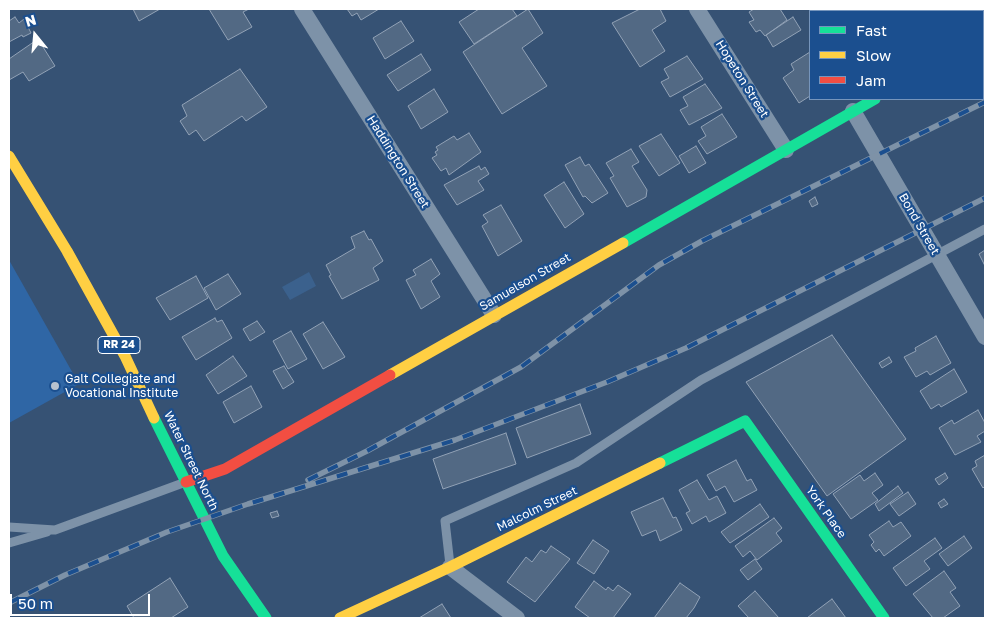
<!DOCTYPE html>
<style>
body{margin:0}
#map{position:relative;width:994px;height:627px;overflow:hidden;background:#365274;font-family:"Golos Text",sans-serif}
canvas{display:block}
.frame{position:absolute;inset:0;border:10px solid #fff;pointer-events:none}
.legend{position:absolute;left:809px;top:10px;width:175px;height:90px;box-sizing:border-box;background:#1b4f8f;border:1px solid #7695bc;margin:0;padding:6px 9px;list-style:none;font-size:15px;color:#fff}
.legend li{display:flex;align-items:center;gap:10px;height:25px}
.legend b{width:25px;border:1px solid #7695bc}
.north{position:absolute;left:10px;top:10px;width:50px;height:50px;-webkit-text-stroke:4px #1b4f8f;paint-order:stroke;rotate:343deg;font-size:14px;font-weight:700;line-height:20px;text-align:center;color:#fff}
.north::after{content:'';display:block;margin:auto;width:18px;height:22px;background:#fff;clip-path:polygon(50% 0,100% 100%,50% 72%,0 100%)}
.scale{position:absolute;left:10px;top:594px;width:140px;height:22px;box-sizing:border-box;border:2px solid #fff;border-top:0;padding-left:6px;font-size:15px;line-height:18px;white-space:nowrap;color:#fff;-webkit-text-stroke:4px #1b4f8f;paint-order:stroke}
</style>
<div id="map">
<canvas width="994" height="627"></canvas>
<div class="frame"></div>
<ul class="legend">
<li><b style="height:6px;background:#16e098"></b>Fast</li>
<li><b style="height:6px;background:#ffcf43"></b>Slow</li>
<li><b style="height:6px;background:#f24e42"></b>Jam</li>
</ul>
<div class="north">N</div>
<div class="scale">50 m</div>
</div>
<script>
const c = document.querySelector('canvas').getContext('2d');
c.lineJoin = 'round';
function paint(path, color) { c.fillStyle = color; c.fill(path, 'evenodd'); }
const poly = rows => new Path2D(rows.map(r => 'M' + r).join(''));
function trace(path, color, width, dash) { c.strokeStyle = color; c.lineWidth = width; c.lineCap = dash ? 'butt' : 'round'; c.setLineDash(dash || []); c.stroke(path); }
function drawText(font, color, halo, rows, align = 'center') {
  c.font = font + ' "Golos Text",sans-serif'; c.lineWidth = 4.5; c.setLineDash([]); c.textBaseline = 'middle'; c.strokeStyle = halo; c.fillStyle = color; for (const [text, x, y, turn = 0] of rows) {
    c.save(); c.translate(x, y); c.rotate((+turn || 0) * Math.PI / 180); c.textAlign = isNaN(turn) ? turn : align; if (halo) c.strokeText(text, 0, 0); c.fillText(text, 0, 0); c.restore();
  }
}
const green = poly([
 [9,260,79,384,9,423]
]);
const water = poly([
 [309,272,316,286,290,300,282,287]
]);
const building = poly([
 [133,9,160,9,139,21,133,9],
 [209,9,249,9,243,12,252,27,228,40,209,9],
 [347,9,379,9,361,20,357,13,352,16,347,9],
 [479,9,512,9,517,16,474,44,459,22,479,9],
 [528,9,543,33,522,48,547,86,502,114,463,52,528,9],
 [640,9,660,9,666,21,652,30,665,51,640,67,612,23,640,9],
 [754,9,780,9,787,20,765,36,760,30,756,32,749,22,754,20,749,12,754,9],
 [820,9,835,9,837,11,817,11,820,9],
 [907,9,938,9,940,11,908,11,907,9],
 [948,9,967,9,963,11,949,11,948,9],
 [15,17,19,23,24,19,31,33,23,37,22,35,9,42,9,21,15,17],
 [793,17,801,30,773,47,766,35,793,17],
 [401,21,414,41,385,59,373,38,401,21],
 [38,39,55,66,29,81,23,72,9,80,9,59,38,39],
 [810,52,810,96,799,103,783,78,794,70,791,64,810,52],
 [421,54,431,70,398,91,387,75,421,54],
 [687,56,703,79,670,97,661,82,669,78,664,69,687,56],
 [240,69,267,107,246,121,242,116,204,141,196,130,189,135,180,121,187,116,182,105,240,69],
 [705,84,722,108,689,125,680,110,688,106,683,97,705,84],
 [434,89,448,112,421,129,408,106,434,89],
 [722,114,737,137,707,154,698,141,706,136,701,127,722,114],
 [469,133,481,152,449,175,446,168,441,171,432,158,437,155,435,152,438,150,436,147,454,136,457,140,469,133],
 [661,134,680,163,659,176,639,146,661,134],
 [696,146,706,163,689,173,679,156,696,146],
 [631,149,639,162,632,166,647,190,646,197,627,207,610,178,614,176,606,163,631,149],
 [580,157,585,166,589,164,608,193,592,203,585,196,583,197,565,165,580,157],
 [479,166,481,170,485,167,489,174,478,181,484,190,457,205,444,185,479,166],
 [564,182,584,214,565,228,544,195,564,182],
 [815,197,818,204,812,207,809,201,815,197],
 [501,205,522,241,498,256,482,226,488,222,483,215,501,205],
 [364,231,369,240,371,239,383,261,373,268,379,280,342,299,329,276,331,275,326,265,355,248,351,237,364,231],
 [985,250,985,266,979,254,985,250],
 [431,259,440,274,431,281,440,297,421,309,406,280,416,275,413,270,431,259],
 [228,274,241,294,216,310,204,288,228,274],
 [196,276,208,298,170,320,156,298,196,276],
 [215,318,217,322,222,320,232,338,196,360,182,337,215,318],
 [257,321,265,332,250,341,243,329,257,321],
 [323,322,345,357,323,369,303,334,323,322],
 [291,331,307,359,288,369,273,341,291,331],
 [832,335,906,439,827,496,746,382,832,335],
 [936,336,951,363,930,375,927,371,916,377,904,357,916,351,915,348,936,336],
 [233,356,247,376,218,394,206,375,233,356],
 [889,357,892,362,882,368,879,363,889,357],
 [284,366,294,382,283,389,273,371,284,366],
 [954,369,967,392,941,407,939,404,931,409,920,391,954,369],
 [251,386,262,407,234,423,223,402,251,386],
 [580,404,591,434,527,458,516,428,580,404],
 [978,410,985,423,985,431,977,436,981,442,955,455,939,428,952,420,954,424,978,410],
 [506,433,516,464,443,489,433,459,506,433],
 [985,455,985,486,983,488,972,469,977,466,975,461,985,455],
 [736,460,747,481,751,479,757,490,734,502,725,486,716,491,707,475,736,460],
 [875,473,883,485,872,493,878,500,851,519,833,494,860,475,864,481,875,473],
 [945,473,948,478,939,485,935,479,945,473],
 [697,480,709,500,717,496,726,513,709,522,706,516,692,524,686,513,690,511,679,490,697,480],
 [898,486,903,493,879,511,875,504,898,486],
 [908,492,916,504,899,516,890,504,908,492],
 [663,498,673,518,676,517,682,530,660,541,656,530,642,536,631,512,663,498],
 [944,499,948,504,941,508,938,503,944,499],
 [760,504,769,517,730,543,721,532,760,504],
 [277,511,279,516,272,518,270,513,277,511],
 [774,518,782,528,776,533,782,541,757,560,750,551,743,557,735,546,774,518],
 [889,521,893,527,901,522,911,536,884,556,879,549,876,552,871,545,874,542,869,535,889,521],
 [964,536,972,548,948,566,939,554,964,536],
 [935,538,942,548,924,561,930,569,906,586,893,568,935,538],
 [593,540,609,551,594,574,577,563,593,540],
 [551,546,570,559,535,602,507,582,526,557,532,562,541,550,546,553,551,546],
 [755,559,762,569,748,580,740,570,755,559],
 [944,571,956,588,950,592,960,606,943,618,933,618,913,594,944,571],
 [170,578,188,607,171,618,134,618,127,606,170,578],
 [594,581,606,590,608,587,613,591,618,585,631,594,613,618,590,618,575,607,594,581],
 [680,583,700,597,694,608,686,618,654,618,680,583],
 [755,591,779,618,749,618,738,606,755,591],
 [832,599,846,618,807,618,812,614,832,599],
 [442,604,451,618,419,618,442,604]
]);
const lane = poly([
 [9,527,55,530,183,483],
 [9,543,47,532],
 [450,565,445,521,576,463,701,380,985,229]
]);
const street = poly([
 [302,9,494,315],
 [697,9,786,150],
 [853,111,985,337],
 [450,567,517,618]
]);
const fast = poly([
 [983,39,985,38],
 [623,243,875,99],
 [154,418,223,556,266,618],
 [660,463,745,421,884,618]
]);
const slow = poly([
 [9,156,67,251,125,356,154,418],
 [390,375,623,243],
 [340,618,450,567,660,463]
]);
const jam = poly([
 [186,482,225,469,390,375]
]);
const rail = poly([
 [308,480,367,451,521,367,659,265,702,241,985,102],
 [9,603,65,575,167,532,248,504,455,440,607,382,686,348,985,198]
]);
const markers = [
 [55,386,5,"#b9c2ce"]
];
const shields = [
 [119,345,42]
];
const shieldNames = [
 ["RR 24",119,345]
];
const streetNames = [
 ["Hopeton Street",742,79,58],
 ["Haddington Street",398,162,58],
 ["Bond Street",919,224,60],
 ["Samuelson Street",525,282,-30],
 ["Water Street North",191,461,64],
 ["Malcolm Street",537,509,-26],
 ["York Place",826,512,55]
];
const poiNames = [
 ["Galt Collegiate and",65,379],
 ["Vocational Institute",65,393]
];
paint(green, '#2f66a5');
paint(water, '#3b618d');
paint(building, '#526984');
trace(building, '#92a2b6', 1);
trace(lane, '#7d92a8', 9);
trace(street, '#7d92a8', 16);
trace(fast, '#16e098', 11);
trace(slow, '#ffcf43', 11);
trace(jam, '#f24e42', 11);
trace(rail, '#7e92a7', 5.5);
trace(rail, '#1b4f8f', 4, [11]);
for (const [x, y, r, color] of markers) { const dot = new Path2D(); dot.arc(x, y, r, 0, 2 * Math.PI); c.fillStyle = color; c.fill(dot); trace(dot, '#1b4f8f', 2); }
for (const [x, y, w] of shields) { const box = new Path2D(); box.roundRect(x - w / 2, y - 8.5, w, 17, 4); c.fillStyle = '#1b4f8f'; c.fill(box); trace(box, '#fff', 1); }
drawText('bold 11px', '#fff', null, shieldNames);
drawText('12px', '#fff', '#1b4f8f', streetNames);
drawText('12px', '#fff', '#1b4f8f', poiNames, 'left');
</script>
